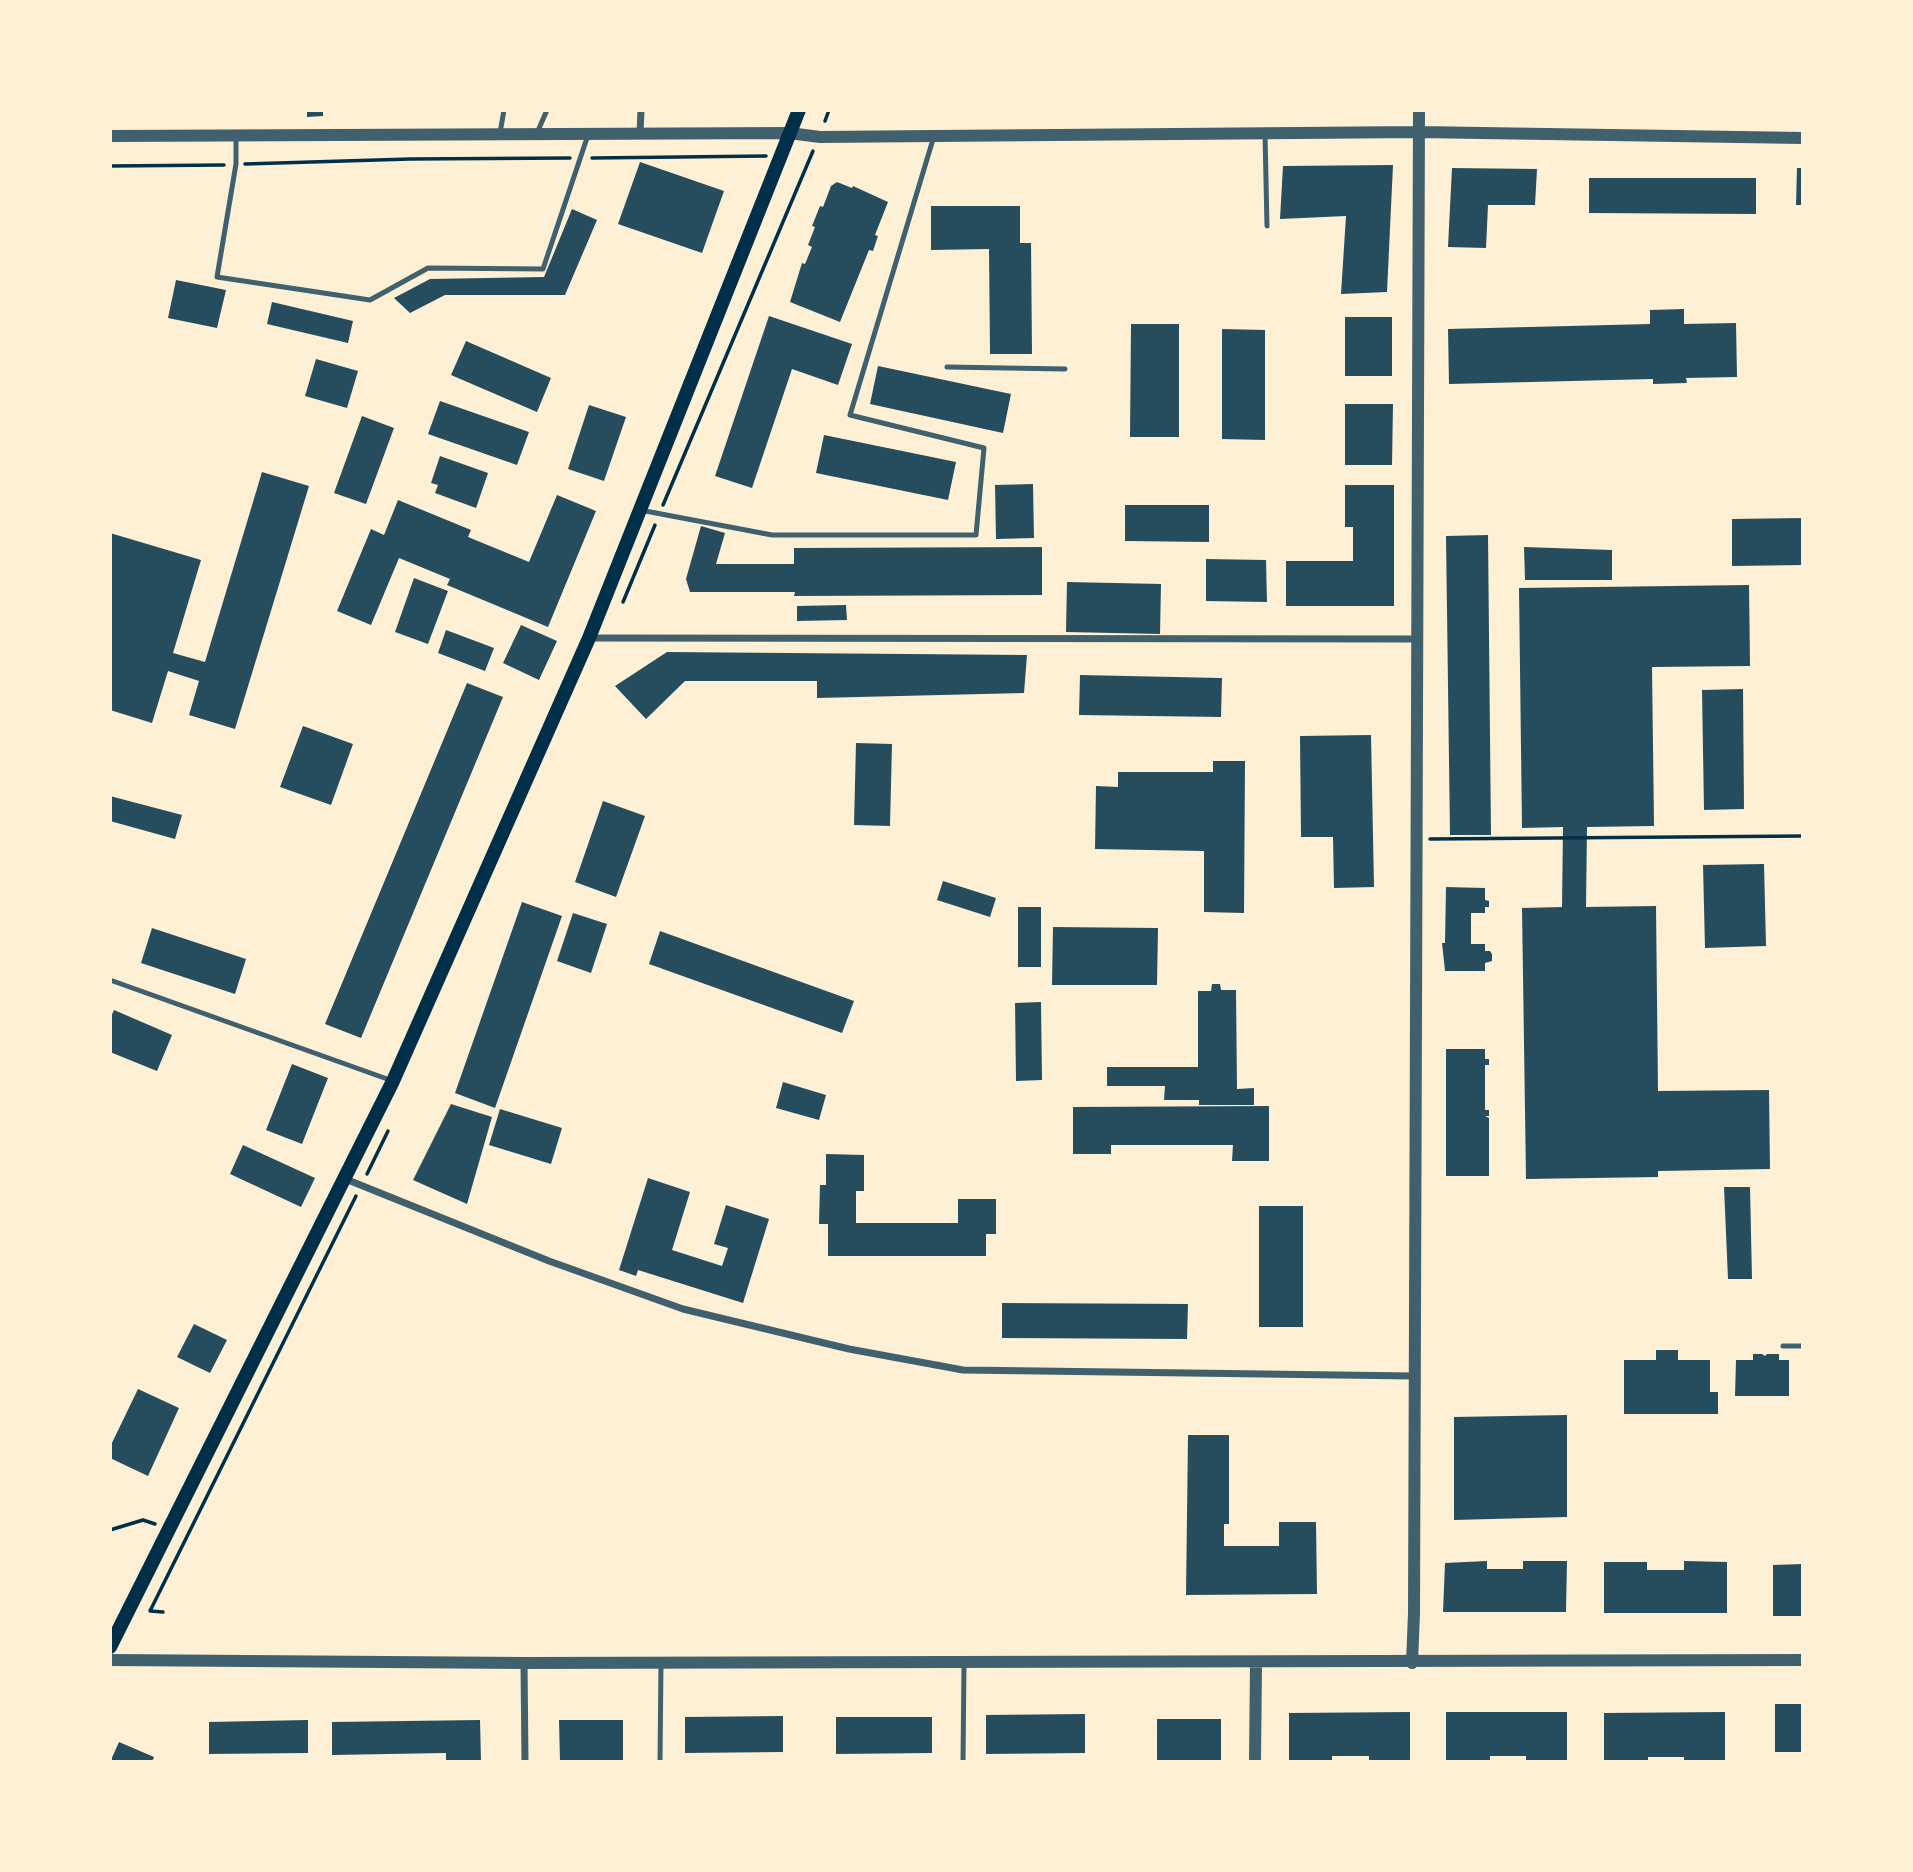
<!DOCTYPE html>
<style>
body{margin:0}
#map{position:relative;width:1913px;height:1872px;overflow:hidden;background:#fdf0d5;font-family:Bitter,serif}
canvas{display:block}
.frame{position:absolute;inset:0;border:112px solid #fdf0d5;pointer-events:none}
</style>
<div id="map">
<canvas width="1913" height="1872"></canvas>
<div class="frame"></div>
</div>
<script>
const c = document.querySelector('canvas').getContext('2d');
c.lineJoin = 'round';
function paint(path, color) { c.fillStyle = color; c.fill(path, 'evenodd'); }
const poly = rows => new Path2D(rows.map(r => 'M' + r).join(''));
function trace(path, color, width, dash) { c.strokeStyle = color; c.lineWidth = width; c.lineCap = dash ? 'butt' : 'round'; c.setLineDash(dash || []); c.stroke(path); }
const building = poly([
 [307,110,323,110,323,116,307,117],
 [640,162,724,191,702,253,618,224],
 [1393,165,1387,292,1341,294,1346,216,1280,219,1283,166],
 [1452,168,1537,169,1535,205,1488,205,1486,248,1448,247],
 [1797,168,1803,168,1803,205,1796,205],
 [1589,178,1756,178,1756,214,1589,213],
 [837,182,852,188,853,186,888,202,875,235,878,236,873,251,869,250,840,322,790,302,802,263,805,264,812,247,808,245,815,227,812,226,820,206,823,207,831,186],
 [931,206,1020,206,1020,243,1031,243,1032,354,990,354,989,249,931,250],
 [572,209,597,220,565,295,445,295,410,313,394,298,430,279,544,277],
 [176,280,226,290,217,328,168,318],
 [272,302,353,321,348,343,267,324],
 [1684,309,1684,324,1736,323,1737,377,1686,378,1687,383,1653,384,1653,379,1449,384,1448,329,1650,324,1650,310],
 [769,316,852,344,838,385,792,369,752,488,715,476],
 [1345,317,1392,317,1392,376,1345,376],
 [1131,324,1179,324,1179,437,1130,437],
 [1222,329,1265,330,1265,440,1222,439],
 [466,341,551,378,537,412,451,375],
 [316,359,358,371,347,408,305,396],
 [878,366,1011,394,1003,433,870,404],
 [440,401,529,432,517,465,428,434],
 [1345,404,1393,404,1392,465,1345,465],
 [589,405,626,417,604,481,568,469],
 [362,416,394,428,366,504,334,493],
 [824,435,956,462,948,500,816,473],
 [440,456,488,473,476,508,435,493,438,485,431,483],
 [262,472,309,486,235,729,189,715,199,681,168,671,152,723,110,710,110,533,201,560,173,653,205,662],
 [1033,484,1034,538,996,539,995,485],
 [1345,485,1394,485,1394,606,1286,606,1286,561,1353,561,1353,527,1345,527],
 [557,495,596,511,548,627,447,585,450,579,399,558,371,625,337,611,371,529,384,535,398,500,471,530,468,537,529,562],
 [1125,505,1209,505,1209,542,1125,541],
 [1803,518,1803,565,1732,566,1732,519],
 [701,526,725,533,716,564,794,564,794,548,1042,547,1042,595,794,596,795,592,690,592,686,579],
 [1488,535,1491,835,1450,835,1446,536],
 [1524,547,1612,550,1612,580,1525,580],
 [1206,559,1266,560,1267,602,1206,601],
 [414,578,448,591,428,644,395,632],
 [1067,582,1161,584,1160,634,1066,632],
 [1749,585,1750,666,1652,667,1654,826,1587,827,1586,907,1656,906,1658,1091,1769,1090,1770,1169,1658,1171,1658,1177,1526,1179,1522,908,1562,907,1563,827,1522,828,1519,588],
 [846,605,847,620,797,621,797,606],
 [521,625,557,641,539,680,503,663],
 [446,630,494,648,485,671,438,653],
 [667,652,1027,655,1024,693,817,698,817,681,685,681,646,719,615,686],
 [1080,675,1222,678,1221,717,1079,715],
 [467,683,503,697,361,1038,325,1024],
 [1743,689,1744,809,1704,810,1702,690],
 [303,726,353,744,331,805,280,787],
 [1371,735,1374,887,1334,888,1333,837,1301,837,1300,736],
 [856,743,892,744,890,826,854,825],
 [1213,761,1245,761,1244,913,1204,912,1204,851,1095,849,1096,786,1118,787,1118,772,1213,772],
 [110,796,182,815,175,839,110,821],
 [603,801,645,816,616,897,575,882],
 [1764,864,1766,946,1705,948,1703,865],
 [943,881,996,898,990,917,937,900],
 [1446,887,1485,888,1485,900,1489,901,1489,907,1485,907,1485,913,1471,913,1471,944,1485,944,1485,951,1490,951,1492,954,1492,961,1485,963,1485,971,1445,971,1442,943,1445,943],
 [522,902,562,916,495,1108,455,1093],
 [1018,907,1041,907,1041,967,1018,967],
 [573,913,607,924,591,973,557,961],
 [1053,927,1158,928,1157,985,1052,985],
 [152,928,246,959,235,994,141,963],
 [660,931,854,1001,842,1033,649,964],
 [1212,984,1220,984,1221,990,1236,990,1237,1089,1254,1088,1254,1105,1199,1105,1199,1100,1164,1100,1165,1086,1107,1086,1107,1067,1198,1067,1198,991,1211,991],
 [1041,1002,1042,1080,1016,1081,1015,1003],
 [114,1010,172,1035,157,1071,110,1052,110,1019],
 [1446,1049,1485,1049,1485,1059,1489,1059,1489,1065,1485,1065,1485,1110,1489,1110,1489,1116,1485,1116,1489,1118,1489,1176,1446,1176],
 [292,1064,328,1078,302,1144,266,1130],
 [783,1082,826,1095,819,1120,776,1108],
 [451,1104,492,1117,467,1204,413,1180],
 [1269,1106,1269,1161,1232,1161,1233,1145,1111,1145,1111,1154,1073,1154,1073,1107],
 [500,1109,562,1128,551,1164,489,1145],
 [243,1145,315,1178,301,1207,230,1174],
 [826,1154,864,1155,864,1191,856,1191,856,1223,958,1223,958,1199,996,1199,996,1234,986,1234,986,1256,828,1256,828,1224,819,1224,820,1185,826,1185],
 [648,1178,690,1192,672,1250,722,1266,728,1248,714,1244,726,1205,769,1219,743,1303,638,1270,636,1276,619,1270],
 [1724,1187,1750,1187,1752,1279,1728,1279],
 [1259,1206,1303,1206,1303,1327,1259,1327],
 [1002,1303,1188,1304,1187,1339,1002,1338],
 [194,1324,227,1340,210,1373,177,1357],
 [1656,1350,1678,1350,1678,1360,1710,1360,1710,1392,1718,1392,1718,1414,1624,1414,1624,1360,1656,1360],
 [1753,1354,1762,1354,1765,1356,1767,1354,1779,1354,1779,1360,1789,1360,1789,1396,1735,1396,1736,1360,1753,1360],
 [138,1389,179,1408,148,1476,110,1458,110,1447],
 [1567,1415,1567,1517,1454,1520,1454,1417],
 [1188,1435,1229,1435,1229,1524,1224,1524,1224,1546,1279,1546,1279,1522,1316,1522,1317,1594,1186,1595],
 [1487,1561,1487,1569,1523,1569,1523,1561,1567,1561,1566,1612,1443,1612,1445,1563],
 [1684,1561,1727,1562,1727,1613,1604,1613,1604,1562,1647,1562,1647,1570,1684,1570],
 [1803,1564,1803,1616,1773,1616,1773,1565],
 [1775,1704,1803,1704,1803,1752,1775,1752],
 [1410,1712,1410,1762,1369,1762,1369,1756,1332,1756,1332,1762,1289,1762,1289,1713],
 [1446,1712,1567,1712,1567,1762,1526,1762,1526,1756,1490,1756,1490,1761,1446,1761],
 [1725,1712,1725,1762,1684,1762,1684,1757,1648,1757,1648,1762,1604,1762,1604,1713],
 [1085,1714,1085,1753,986,1754,986,1715],
 [783,1716,783,1752,685,1753,685,1717],
 [836,1717,932,1717,932,1753,836,1754],
 [1157,1719,1221,1719,1221,1762,1157,1762],
 [308,1720,308,1753,209,1754,209,1722],
 [480,1720,481,1762,446,1762,446,1753,332,1755,332,1722],
 [559,1720,623,1720,623,1762,560,1762],
 [119,1742,154,1757,152,1762,110,1762]
]);
const path = poly([
 [825,121,829,110],
 [592,158,766,156],
 [245,164,410,159,570,158],
 [110,166,224,165],
 [663,505,813,151],
 [623,602,655,525],
 [1430,839,1803,836],
 [367,1174,388,1131],
 [110,1530,143,1520,155,1524],
 [163,1612,150,1611,356,1196]
]);
const service = poly([
 [500,133,504,110],
 [537,133,547,110],
 [1265,134,1267,226],
 [236,135,236,164,217,277,370,300,428,268,543,269,588,135],
 [947,367,1065,369],
 [640,510,772,535,976,535,984,448,850,415,934,136],
 [110,980,390,1080],
 [1783,1346,1803,1346],
 [660,1762,661,1663],
 [963,1762,964,1663]
]);
const minor = poly([
 [640,133,641,110],
 [590,638,1418,639],
 [343,1178,549,1261,683,1309,849,1349,963,1370,1413,1376],
 [524,1663,525,1762]
]);
const tertiary = poly([
 [110,136,789,133,820,137,934,136,1418,132,1803,138],
 [110,1660,524,1663,1803,1660],
 [1412,1663,1414,1613,1419,110],
 [1255,1762,1256,1663]
]);
const secondary = poly([
 [110,1647,393,1081,589,638,799,110]
]);
paint(building, '#264d5e');
trace(path, '#003049', 3.5);
trace(service, '#3f606c', 5);
trace(minor, '#3f606c', 7);
trace(tertiary, '#3f606c', 12);
trace(secondary, '#003049', 14);
</script>
